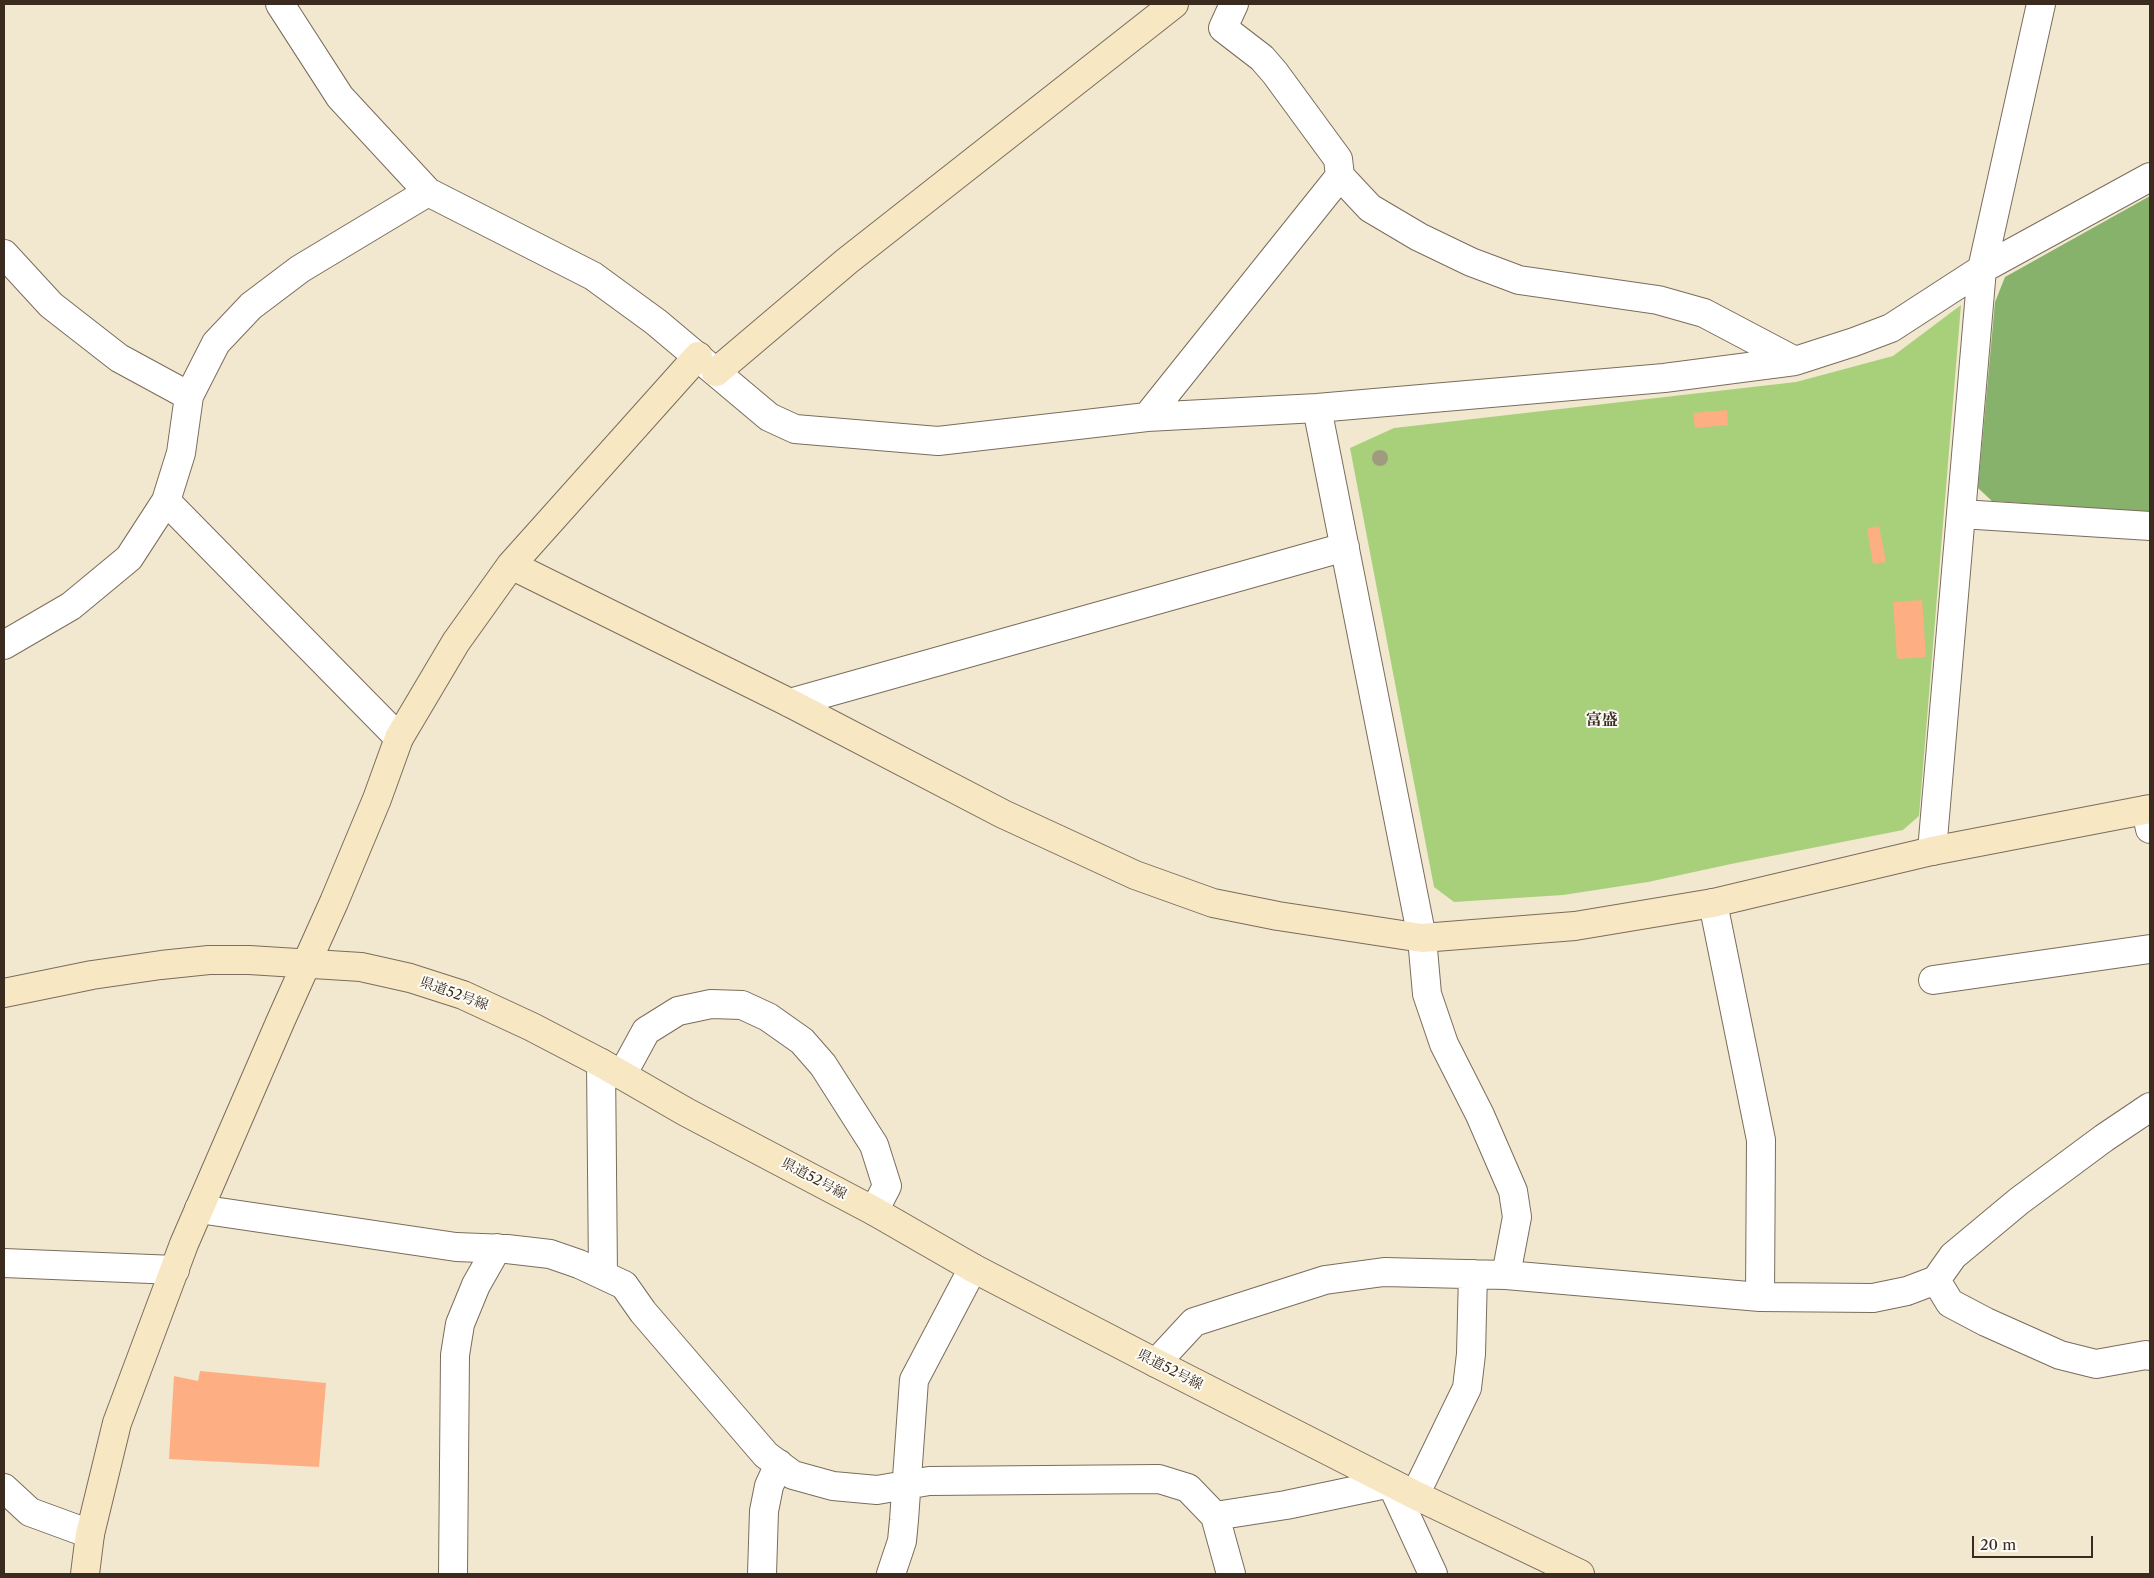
<!DOCTYPE html>
<meta charset="utf-8">
<style>
body{margin:0}
#map{position:relative;width:2154px;height:1578px;overflow:hidden;background:#f2e8d0;font-family:"Libre Caslon Text",serif}
canvas{display:block}
.frame{position:absolute;inset:0;border:5px solid #3b2a1e;pointer-events:none}
.scale{position:absolute;left:1972px;top:1536px;width:121px;height:22px;box-sizing:border-box;border:2px solid #3b2a1e;border-top:0;padding-left:6px;font-size:15px;line-height:18px;white-space:nowrap;color:#3b2a1e;-webkit-text-stroke:4px #fdfcf7;paint-order:stroke}
</style>
<div id="map">
<canvas width="2154" height="1578"></canvas>
<div class="frame"></div>
<div class="scale">20 m</div>
</div>
<script>
const c = document.querySelector('canvas').getContext('2d');
c.lineJoin = 'round';
function paint(path, color) { c.fillStyle = color; c.fill(path, 'evenodd'); }
const poly = rows => new Path2D(rows.map(r => 'M' + r).join(''));
function trace(path, color, width, dash) { c.strokeStyle = color; c.lineWidth = width; c.lineCap = dash ? 'butt' : 'round'; c.setLineDash(dash || []); c.stroke(path); }
function drawText(font, color, halo, rows, align = 'center') {
  c.font = font + ' "Libre Caslon Text","Noto Serif JP",serif'; c.lineWidth = 4; c.setLineDash([]); c.textBaseline = 'middle'; c.strokeStyle = halo; c.fillStyle = color; for (const [text, x, y, turn = 0] of rows) {
    c.save(); c.translate(x, y); c.rotate((+turn || 0) * Math.PI / 180); c.textAlign = isNaN(turn) ? turn : align; if (halo) c.strokeText(text, 0, 0); c.fillText(text, 0, 0); c.restore();
  }
}
const green = poly([
 [1961,305,1919,816,1903,830,1731,864,1648,882,1563,895,1454,902,1434,887,1350,448,1394,428,1796,382,1893,356]
]);
const forest = poly([
 [2150,196,2150,512,1992,501,1978,488,1995,302,2005,277]
]);
const building = poly([
 [1727,410,1728,425,1695,428,1693,413],
 [1879,526,1886,562,1873,564,1867,529],
 [1922,600,1926,657,1897,659,1893,602],
 [200,1371,326,1383,319,1467,169,1459,174,1376,198,1381]
]);
const street = poly([
 [280,4,340,97,428,192],
 [1234,4,1223,28,1262,58,1275,73,1338,159,1340,176,1370,208,1419,237,1471,262,1519,280,1658,300,1704,313,1795,361],
 [4,254,51,305,119,358,189,396],
 [1317,408,1422,938,1427,994,1444,1044,1480,1115,1513,1191,1517,1217,1506,1275],
 [1147,417,1340,176],
 [166,501,399,738],
 [1961,514,2150,526],
 [4,645,71,606,129,558,166,501,181,453,189,396,216,343,251,306,300,269,428,192,593,276,656,322,769,417,795,429,938,441,1147,417,1317,408,1664,378,1795,361,1854,342,1891,328,1982,269,2150,177],
 [790,703,1345,547],
 [2146,810,2150,829],
 [1932,851,1982,269,2041,4],
 [1713,903,1761,1140,1760,1297],
 [1933,980,2150,949],
 [601,1063,603,1275],
 [622,1075,646,1031,678,1011,711,1004,742,1005,768,1017,802,1041,823,1065,874,1145,887,1186,874,1211],
 [199,1209,456,1247,507,1249,550,1254,579,1264,624,1285,643,1312,766,1455,793,1475,833,1486,877,1490,929,1481,1159,1479,1188,1488,1215,1516,1231,1574],
 [4,1263,175,1270],
 [1936,1280,1950,1303,1986,1322,2060,1355,2096,1364,2146,1355,2150,1356],
 [1156,1363,1194,1322,1325,1280,1384,1272,1506,1275,1760,1297,1873,1298,1907,1291,1936,1280,1953,1256,2019,1201,2104,1138,2150,1107],
 [4,1488,30,1512,90,1534],
 [1415,1495,1467,1388,1471,1354,1473,1274],
 [1215,1516,1286,1505,1391,1483,1433,1574],
 [453,1574,455,1355,460,1324,476,1285,497,1248],
 [762,1574,764,1511,769,1486,779,1464],
 [891,1574,902,1541,904,1520,914,1380,973,1268]
]);
const secondary = poly([
 [716,372,847,261,1174,4],
 [511,565,790,703,1003,814,1135,875,1213,903,1278,916,1422,938,1575,926,1713,903,1932,851,2150,809],
 [4,993,92,975,161,965,209,960,249,960,361,967,410,978,463,995,532,1027,601,1063,686,1112,874,1211,973,1268,1156,1363,1415,1495,1580,1574],
 [85,1574,90,1534,117,1423,184,1244,281,1020,334,902,377,799,399,738,456,642,511,565,698,356]
]);
const trees = [
 [1380,458]
];
const streetNames = [
 ["県道52号線",454,994,20],
 ["県道52号線",814,1179,28],
 ["県道52号線",1170,1370,27]
];
const quarterNames = [
 ["富盛",1602,720]
];
paint(green, '#a8d07b');
paint(forest, '#86b26b');
paint(building, '#fdae83');
trace(street, '#7b6c5c', 30);
trace(secondary, '#7b6c5c', 30);
trace(street, '#fff', 28);
trace(secondary, '#f7e8c3', 28);
c.fillStyle = '#a09b7e';
for (const [x, y] of trees) { c.beginPath(); c.arc(x, y, 8, 0, 2 * Math.PI); c.fill(); }
drawText('14px', '#3b2a1e', '#fdfcf7', streetNames);
drawText('bold 16px', '#3b2a1e', '#fdfcf7', quarterNames);
</script>
